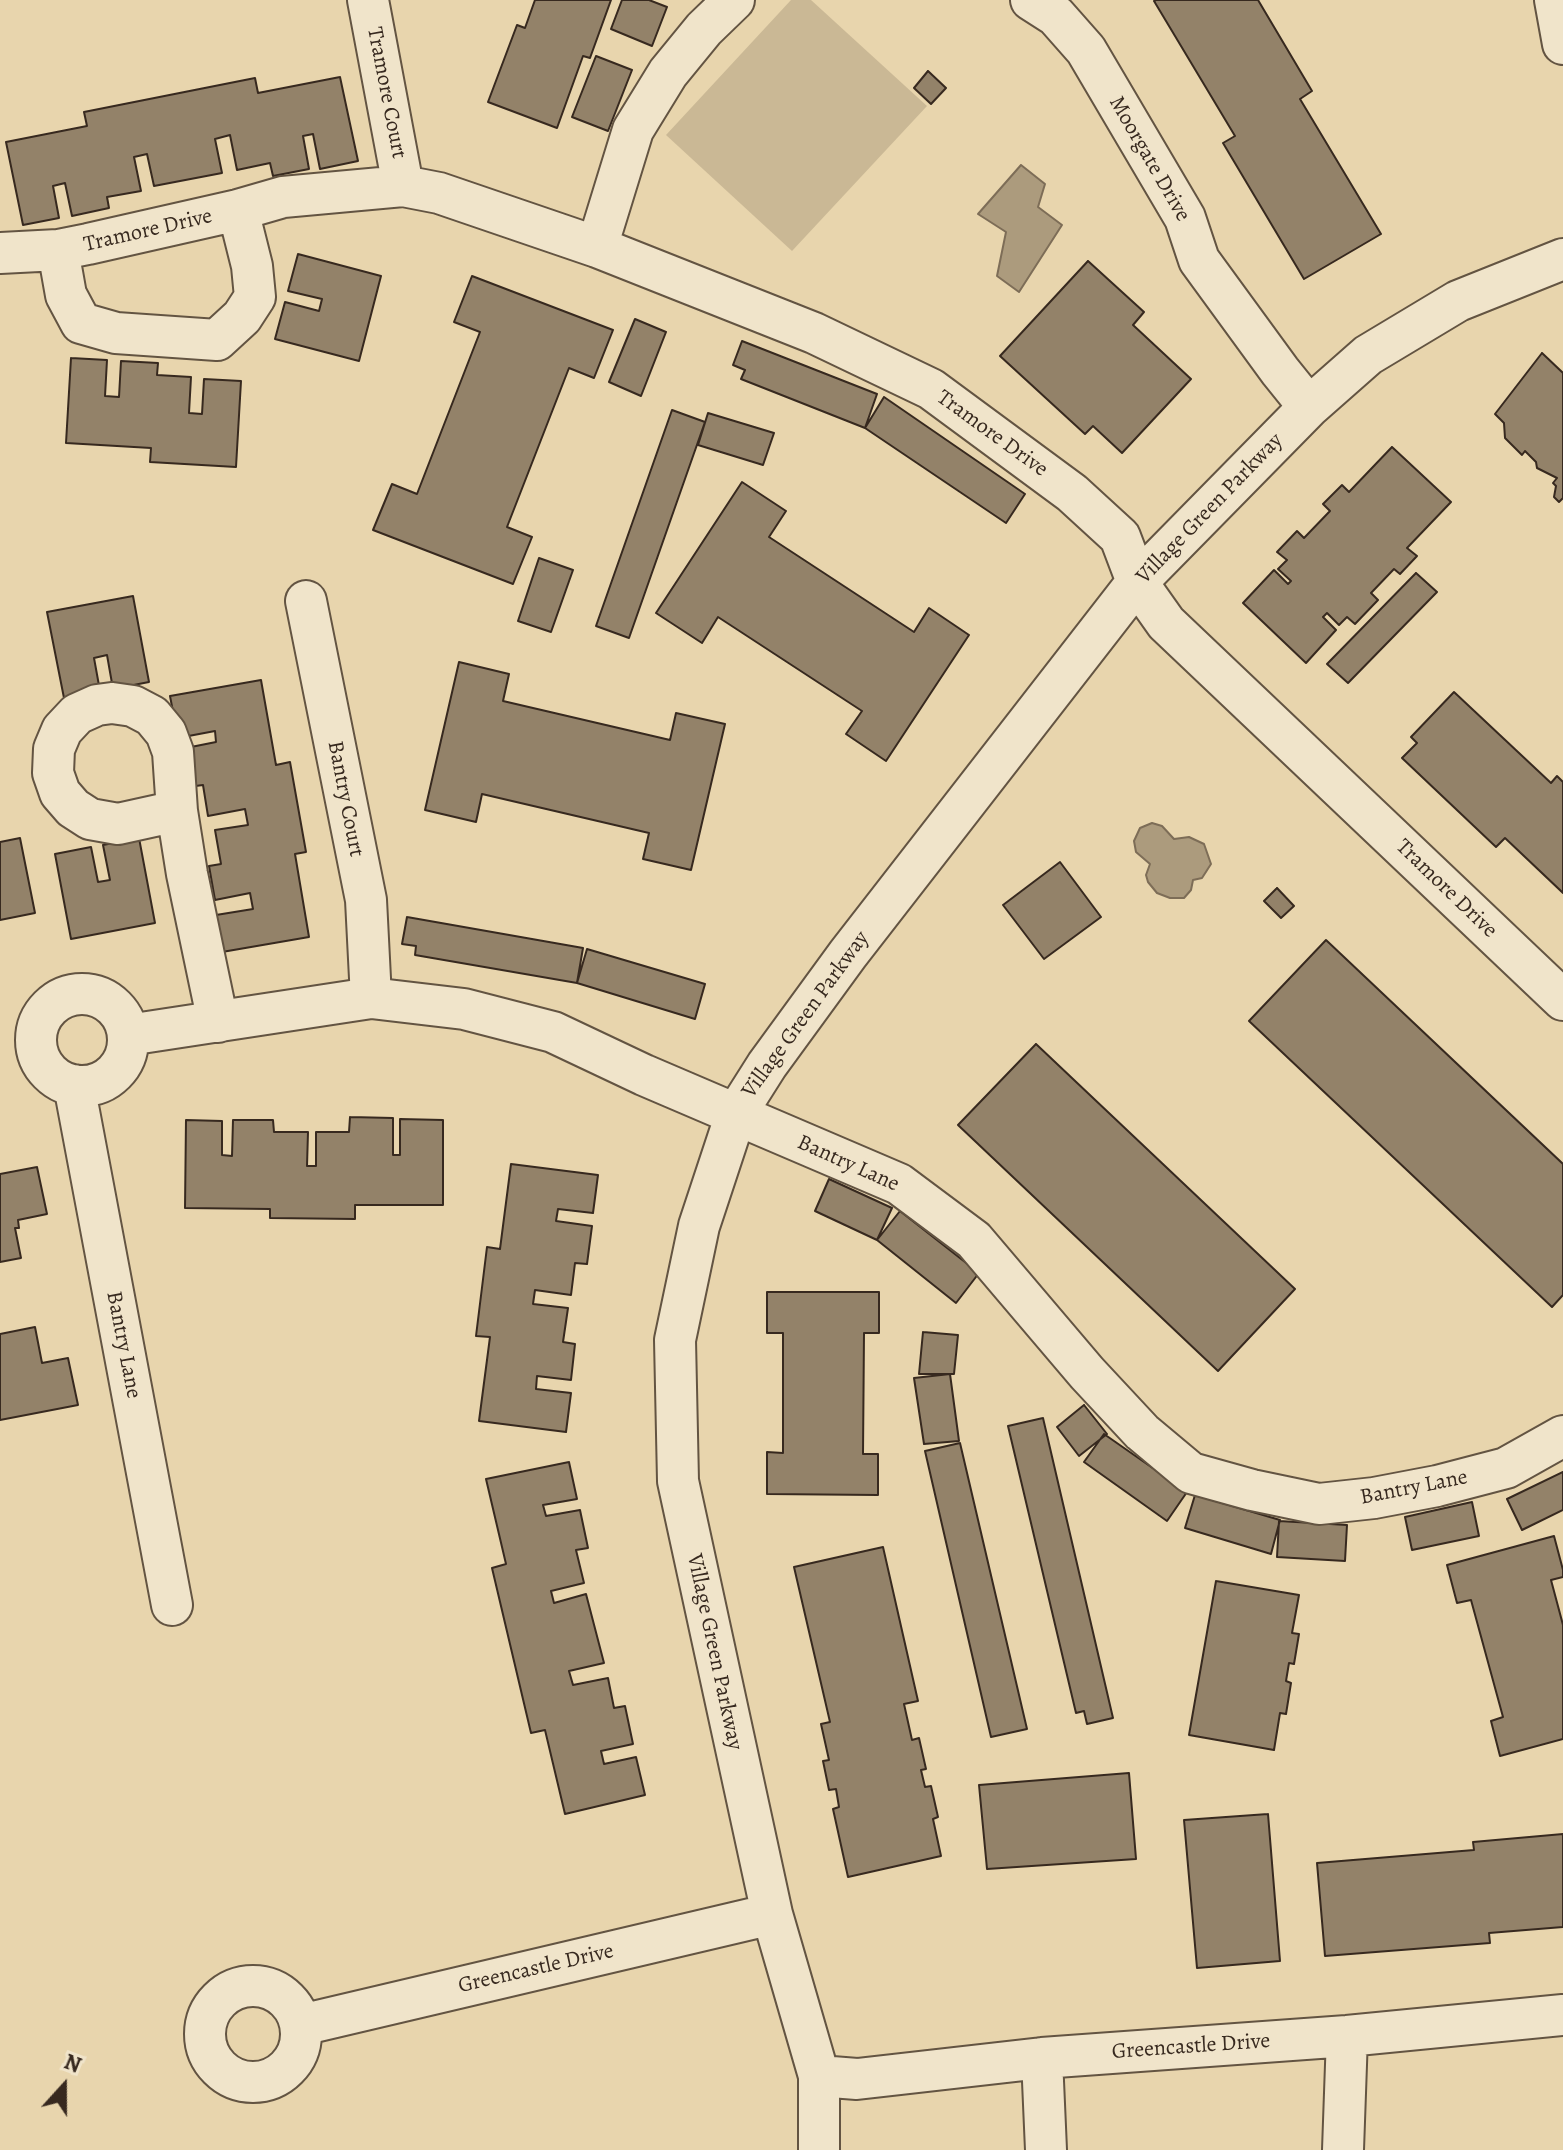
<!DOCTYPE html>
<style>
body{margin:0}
#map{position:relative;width:1563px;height:2150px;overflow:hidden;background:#e8d5ad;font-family:Alegreya,serif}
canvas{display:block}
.north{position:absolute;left:24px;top:2046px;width:80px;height:80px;-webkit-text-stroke:6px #f0e4ca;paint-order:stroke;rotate:21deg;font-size:22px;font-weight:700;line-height:32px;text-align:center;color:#37291f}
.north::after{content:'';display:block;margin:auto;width:28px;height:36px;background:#37291f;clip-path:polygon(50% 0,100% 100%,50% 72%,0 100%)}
</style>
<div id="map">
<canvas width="1563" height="2150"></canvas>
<div class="north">N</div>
</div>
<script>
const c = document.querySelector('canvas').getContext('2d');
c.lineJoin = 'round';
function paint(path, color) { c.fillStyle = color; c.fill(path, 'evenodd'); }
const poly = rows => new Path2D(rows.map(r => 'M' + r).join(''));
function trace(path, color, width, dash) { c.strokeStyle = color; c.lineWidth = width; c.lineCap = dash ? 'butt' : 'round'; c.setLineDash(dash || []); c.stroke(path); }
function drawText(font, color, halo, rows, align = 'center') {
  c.font = font + ' Alegreya,serif'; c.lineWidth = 6; c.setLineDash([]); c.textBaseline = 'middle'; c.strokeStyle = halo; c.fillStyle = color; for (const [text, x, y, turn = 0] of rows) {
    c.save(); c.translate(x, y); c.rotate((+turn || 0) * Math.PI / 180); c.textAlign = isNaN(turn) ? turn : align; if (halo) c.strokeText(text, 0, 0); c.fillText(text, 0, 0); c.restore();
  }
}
const green = poly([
 [791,0,811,0,927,106,792,251,666,135]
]);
const water = poly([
 [1021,165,1045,184,1038,207,1062,225,1019,292,997,276,1006,232,978,214,1021,165],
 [1152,823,1162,826,1174,839,1189,837,1204,844,1211,864,1202,878,1193,880,1191,890,1184,898,1170,898,1157,893,1148,882,1146,875,1150,864,1136,852,1134,841,1140,828,1152,823]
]);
const building = poly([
 [535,0,611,0,590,58,583,56,557,128,488,102,517,25,525,28,535,0],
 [622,0,649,0,667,7,652,46,611,29,622,0],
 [1156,0,1258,0,1312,91,1300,99,1381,234,1304,279,1223,143,1235,136,1154,1,1156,0],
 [596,56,632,70,608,131,572,117,596,56],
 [928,71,946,88,931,104,914,88,928,71],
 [340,77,358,161,320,169,313,134,303,136,309,169,273,176,270,163,237,170,230,135,215,139,222,173,154,186,147,154,134,157,141,191,107,197,109,208,72,216,65,183,53,186,59,218,23,225,6,142,87,126,84,112,255,78,258,93,340,77],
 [298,254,381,276,359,361,275,339,285,302,319,311,322,299,288,291,298,254],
 [1088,261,1144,312,1133,325,1191,379,1122,453,1093,426,1085,434,1000,356,1088,261],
 [472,276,613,330,594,378,569,368,507,527,532,537,513,584,373,530,392,484,417,494,480,332,454,322,472,276],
 [635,319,666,332,641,396,609,382,635,319],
 [742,341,877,394,865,428,741,379,745,370,733,365,742,341],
 [1542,353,1563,373,1563,498,1559,502,1554,497,1556,486,1553,483,1557,478,1537,468,1536,462,1525,451,1522,455,1505,438,1504,423,1495,414,1542,353],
 [71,358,107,360,105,396,119,397,121,361,158,363,157,375,191,377,189,413,202,414,204,379,241,381,236,467,150,462,151,448,66,443,71,358],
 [884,397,1025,494,1006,523,865,428,884,397],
 [672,410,705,422,629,638,596,626,672,410],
 [708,413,774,433,763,465,698,445,708,413],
 [1392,447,1451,502,1407,548,1417,556,1400,574,1394,569,1371,593,1378,600,1355,624,1347,617,1339,625,1327,613,1323,617,1336,630,1306,663,1243,603,1274,570,1288,584,1291,581,1278,569,1287,560,1277,552,1297,531,1304,538,1330,511,1323,504,1342,485,1349,492,1392,447],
 [742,482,786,511,769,537,914,632,929,608,969,635,886,761,846,734,862,711,718,617,702,643,656,613,742,482],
 [539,558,573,570,551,632,518,621,539,558],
 [1416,573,1437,592,1348,683,1327,664,1416,573],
 [133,596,149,682,113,689,107,655,94,658,100,691,64,698,47,612,133,596],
 [459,662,509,674,503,701,670,740,676,713,725,724,691,870,643,859,649,833,482,794,476,822,425,810,459,662],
 [261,680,276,765,290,762,306,852,295,854,309,937,222,952,216,915,253,909,250,893,215,900,209,866,221,864,215,830,248,825,245,809,208,816,203,785,188,787,181,749,216,742,215,731,178,738,170,696,261,680],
 [1454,692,1551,783,1557,776,1563,782,1563,893,1505,838,1496,847,1402,758,1417,743,1411,737,1454,692],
 [20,838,35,913,0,920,0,842,20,838],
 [139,838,155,923,71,939,55,854,91,847,98,882,110,880,103,845,139,838],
 [1060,862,1101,917,1044,959,1003,905,1060,862],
 [1277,888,1294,906,1281,918,1264,901,1277,888],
 [407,917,583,948,577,983,415,955,416,946,402,944,407,917],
 [1326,940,1563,1164,1563,1295,1552,1307,1249,1021,1326,940],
 [587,949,705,984,695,1019,577,983,587,949],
 [1036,1044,1295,1289,1218,1371,958,1125,1036,1044],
 [350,1117,393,1118,393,1155,400,1155,400,1119,443,1120,443,1205,355,1205,355,1219,270,1218,270,1209,185,1208,186,1120,222,1121,222,1155,232,1156,233,1120,273,1120,274,1132,308,1132,307,1166,316,1166,316,1132,349,1132,350,1117],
 [511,1164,598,1175,593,1213,558,1209,556,1221,592,1226,587,1264,575,1263,571,1295,535,1290,533,1304,568,1308,563,1342,575,1344,571,1380,537,1376,536,1389,571,1393,566,1432,479,1421,490,1337,476,1336,487,1247,500,1249,511,1164],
 [37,1167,47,1214,18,1220,19,1228,15,1228,21,1258,0,1262,0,1174,37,1167],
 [829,1179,892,1208,877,1240,815,1211,829,1179],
 [900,1211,979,1273,956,1303,877,1240,900,1211],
 [767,1292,879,1292,879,1333,864,1333,863,1454,878,1454,878,1495,767,1494,767,1452,783,1453,783,1333,767,1333,767,1292],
 [35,1327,42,1363,68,1358,78,1405,0,1420,0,1334,35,1327],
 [923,1332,958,1335,954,1374,919,1374,923,1332],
 [950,1374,959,1441,924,1444,914,1378,950,1374],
 [1084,1405,1107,1434,1079,1456,1057,1427,1084,1405],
 [1043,1418,1113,1718,1087,1724,1084,1711,1076,1713,1008,1426,1043,1418],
 [1104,1434,1187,1492,1167,1521,1084,1462,1104,1434],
 [960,1443,1027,1729,991,1737,925,1451,960,1443],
 [569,1462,577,1499,543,1505,546,1516,580,1510,588,1548,576,1550,584,1583,551,1591,554,1603,586,1594,604,1663,569,1671,573,1685,608,1678,614,1708,625,1706,633,1744,601,1751,604,1764,636,1757,645,1795,565,1814,545,1730,531,1733,492,1568,506,1564,486,1479,569,1462],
 [1563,1472,1563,1510,1522,1530,1507,1499,1563,1472],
 [1195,1495,1280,1520,1271,1554,1185,1528,1195,1495],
 [1472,1502,1479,1536,1412,1550,1405,1517,1472,1502],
 [1279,1521,1347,1525,1345,1561,1277,1557,1279,1521],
 [1554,1536,1563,1570,1563,1577,1551,1580,1563,1625,1563,1739,1500,1756,1491,1721,1503,1717,1471,1600,1457,1603,1447,1565,1554,1536],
 [883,1547,918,1701,904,1704,912,1740,919,1738,926,1769,921,1770,925,1787,931,1786,938,1817,933,1819,941,1856,848,1877,833,1809,839,1807,836,1789,829,1790,823,1761,829,1760,821,1724,830,1722,794,1567,883,1547],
 [1216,1581,1299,1595,1292,1633,1299,1634,1294,1664,1289,1663,1286,1681,1291,1683,1286,1714,1280,1713,1274,1750,1189,1735,1216,1581],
 [1129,1773,1136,1859,987,1869,979,1785,1129,1773],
 [1268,1814,1280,1961,1197,1968,1184,1820,1268,1814],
 [1563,1834,1563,1927,1489,1933,1490,1943,1325,1956,1317,1863,1474,1850,1473,1842,1563,1834]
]);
const street = poly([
 [368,0,403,186],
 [1031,0,1056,16,1086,50,1185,218,1199,260,1280,371,1309,407],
 [1555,0,1563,44],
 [597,247,633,130,668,73,704,29,734,0],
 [58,250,66,295,81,323,116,333,217,340,242,317,255,297,252,266,238,210],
 [0,253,58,250,88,244,238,210,283,197,403,186,439,193,597,247,814,333,931,389,1072,493,1120,537,1137,582,1166,623,1563,1000],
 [306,601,366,900,371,998],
 [112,703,133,706,152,716,166,733,173,752,177,811,118,824,90,819,73,808,60,793,53,773,54,749,62,730,77,714,97,705,112,703],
 [177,811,187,874,218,1022],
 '36 1040a46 46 0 1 1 92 0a46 46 0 1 1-92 0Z',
 [128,1035,371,998,464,1009,553,1032,644,1075,899,1184,974,1240,1087,1373,1142,1432,1191,1473,1252,1490,1319,1504,1374,1498,1437,1486,1506,1468,1563,1436],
 [74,1085,172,1605],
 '205 2034a48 48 0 1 1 96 0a48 48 0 1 1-96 0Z',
 [301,2025,772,1914],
 [1042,2058,1046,2150],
 [819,2076,857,2079,1042,2058,1347,2036,1563,2015],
 [819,2150,819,2076,772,1914,678,1481,675,1340,699,1226,736,1114,767,1065,848,954,1137,582,1309,407,1368,355,1458,301,1563,259],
 [1343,2150,1347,2036]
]);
const streetNames = [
 ["Tramore Court",386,93,79],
 ["Moorgate Drive",1149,159,60],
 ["Tramore Drive",148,231,-13],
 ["Tramore Drive",992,434,36],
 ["Village Green Parkway",1210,509,-46],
 ["Bantry Court",345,799,79],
 ["Tramore Drive",1446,889,44],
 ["Village Green Parkway",806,1015,-54],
 ["Bantry Lane",848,1164,24],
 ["Bantry Lane",123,1345,79],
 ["Bantry Lane",1414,1488,-11],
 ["Village Green Parkway",714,1652,78],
 ["Greencastle Drive",536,1969,-13],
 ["Greencastle Drive",1191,2047,-4]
];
paint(green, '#cab895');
paint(water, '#ac9b7d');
trace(water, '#7d6d57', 2);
paint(building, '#938269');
trace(building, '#37291f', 2);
trace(street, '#635442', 44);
trace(street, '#f0e4ca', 40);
drawText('22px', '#37291f', '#f0e4ca', streetNames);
</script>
